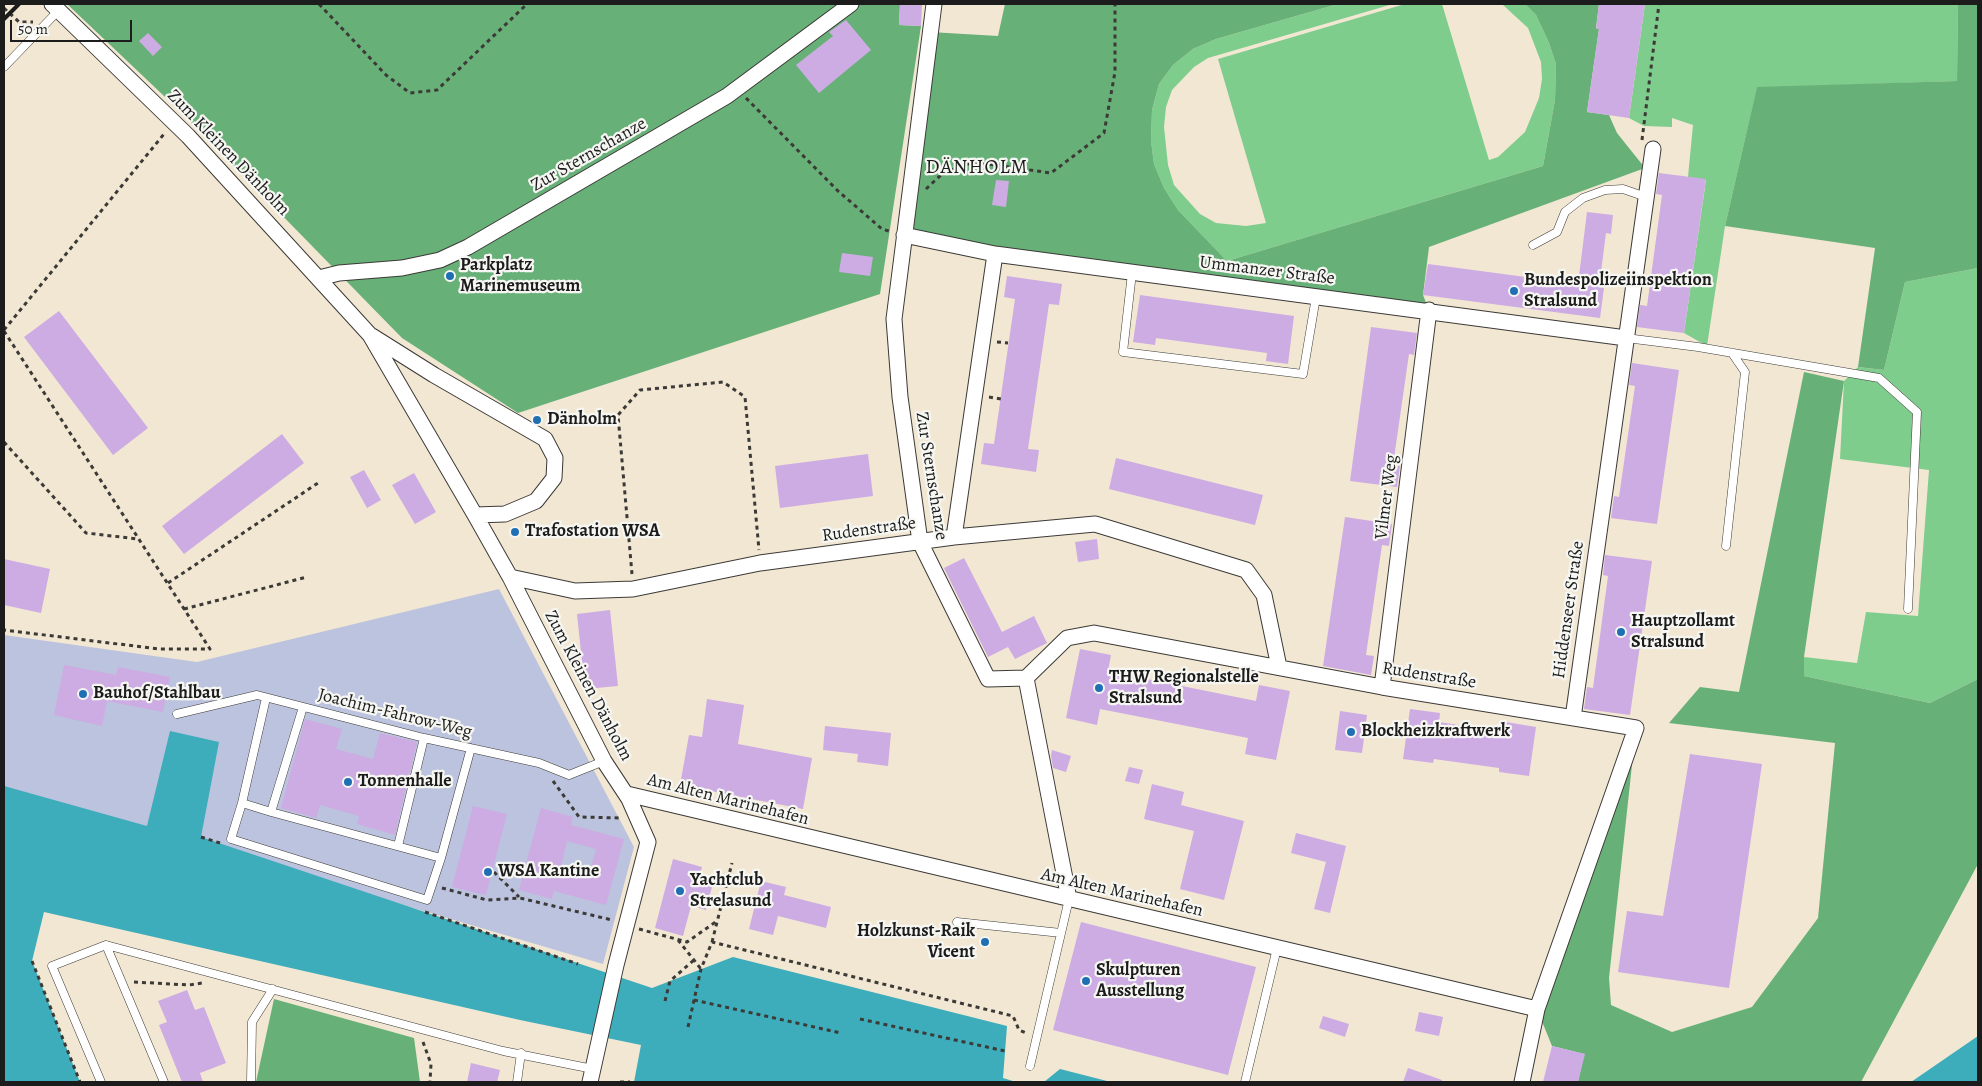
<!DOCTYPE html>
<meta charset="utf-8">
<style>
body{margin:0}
#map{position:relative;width:1982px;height:1086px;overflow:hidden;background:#f2e7d3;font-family:Alegreya,serif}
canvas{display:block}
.frame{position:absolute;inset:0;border:5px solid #1c1c1c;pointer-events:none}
.scale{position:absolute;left:10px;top:20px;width:122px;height:22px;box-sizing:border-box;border:2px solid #1c1c1c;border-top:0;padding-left:6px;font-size:15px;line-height:18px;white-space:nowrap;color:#1c1c1c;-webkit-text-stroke:4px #f6f6f2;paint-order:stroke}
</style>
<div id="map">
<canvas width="1982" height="1086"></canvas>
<div class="frame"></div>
<div class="scale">50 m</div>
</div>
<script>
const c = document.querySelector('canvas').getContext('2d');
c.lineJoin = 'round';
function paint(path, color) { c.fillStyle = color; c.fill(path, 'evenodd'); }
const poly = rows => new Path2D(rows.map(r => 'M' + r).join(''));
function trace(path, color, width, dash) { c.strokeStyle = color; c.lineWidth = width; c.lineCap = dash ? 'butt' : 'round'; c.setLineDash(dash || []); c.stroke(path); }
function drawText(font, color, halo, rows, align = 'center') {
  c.font = font + ' Alegreya,serif'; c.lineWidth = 4.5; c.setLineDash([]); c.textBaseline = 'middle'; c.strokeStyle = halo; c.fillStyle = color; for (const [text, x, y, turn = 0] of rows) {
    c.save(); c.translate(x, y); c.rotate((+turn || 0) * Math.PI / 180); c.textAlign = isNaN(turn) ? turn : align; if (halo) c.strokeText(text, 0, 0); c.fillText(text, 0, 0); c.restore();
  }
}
const industrial = poly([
 [499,589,634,847,603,964,4,787,4,635,197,662]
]);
const green = poly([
 [1338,4,1393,4,1208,58,1194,67,1172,90,1166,107,1164,127,1168,165,1174,185,1200,214,1216,223,1246,226,1266,223,1218,59,1405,4,1442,4,1489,160,1498,157,1525,132,1539,98,1542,79,1541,62,1528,28,1502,4,1525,4,1536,15,1549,43,1556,64,1555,100,1543,166,1227,261,1178,210,1164,188,1154,164,1151,141,1152,110,1159,84,1173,65,1193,49,1216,39],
 [1645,4,1958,4,1957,81,1757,88,1725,226,1707,346,1684,333,1706,180,1688,177,1693,125,1672,118,1672,127,1644,126,1629,118],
 [1978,268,1978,679,1930,703,1804,676,1804,657,1857,663,1866,612,1918,616,1929,470,1840,459,1844,381,1858,367,1884,370,1905,282]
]);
const forest = poly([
 [67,4,900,4,899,25,921,26,880,294,518,413,402,338,183,114],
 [1005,4,1338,4,1216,39,1193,49,1173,65,1159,84,1152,110,1151,141,1154,164,1164,188,1178,210,1227,261,1543,166,1555,100,1556,64,1549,43,1536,15,1525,4,1599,4,1596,28,1599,29,1587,112,1609,115,1617,133,1645,168,1429,247,1423,295,1429,310,904,235,930,32,998,36],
 [1958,4,1978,4,1978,268,1905,282,1884,370,1858,367,1875,248,1725,226,1757,87,1957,81],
 [1804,372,1844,381,1804,657,1804,676,1930,703,1978,679,1978,864,1861,1082,1578,1082,1584,1054,1552,1046,1537,1009,1636,728,1609,978,1611,1005,1672,1032,1752,1007,1818,918,1835,743,1669,723,1700,687,1739,692],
 [274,999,414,1038,420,1082,256,1082]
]);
const water = poly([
 [170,731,219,742,201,837,652,988,733,957,1007,1026,1003,1078,1016,1082,634,1082,641,1045,520,1020,44,912,32,961,80,1082,4,1082,4,786,147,826],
 [1978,1036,1978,1082,1911,1082],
 [1060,1069,1111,1082,1044,1082]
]);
const building = poly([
 [900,4,922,4,921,26,899,25],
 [1599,4,1645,4,1629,118,1587,112,1599,29,1596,29],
 [846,20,871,50,819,93,796,65,833,36,829,32],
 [148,33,162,47,153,56,139,41],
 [1659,173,1706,179,1684,333,1637,327,1640,305,1647,306,1662,195,1656,194],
 [996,180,1009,181,1006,207,992,205],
 [1587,212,1613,215,1611,234,1606,233,1599,287,1604,288,1600,318,1423,295,1428,264,1578,284],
 [842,253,873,257,870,276,839,272],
 [1007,276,1062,284,1059,305,1049,304,1028,449,1039,450,1036,472,981,464,984,443,994,444,1015,299,1004,297],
 [1140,295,1294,316,1288,364,1266,361,1267,353,1156,338,1155,345,1133,342],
 [59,311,148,428,113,455,24,337],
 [1371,327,1417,333,1414,355,1409,354,1393,465,1400,466,1397,487,1350,481],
 [1632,363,1679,370,1657,524,1611,518,1614,496,1619,497,1635,386,1629,385],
 [282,434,304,463,184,554,162,526],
 [868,454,873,496,780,508,775,466],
 [1116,458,1263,495,1255,525,1109,489],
 [364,470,381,500,367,508,350,477],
 [414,473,436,512,415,524,392,485],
 [1345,517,1392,524,1389,546,1382,545,1366,655,1374,656,1371,675,1323,666],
 [1097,539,1099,559,1078,562,1075,542],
 [1605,555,1652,561,1630,715,1584,709,1587,687,1593,688,1608,576,1603,575],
 [964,558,1002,632,1034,616,1047,643,1015,659,1008,647,988,657,944,568],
 [4,559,50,569,41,613,4,605],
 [610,610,618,686,585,689,577,614],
 [1080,649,1111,655,1108,671,1256,701,1259,685,1290,691,1276,760,1245,754,1248,738,1100,709,1097,725,1066,718],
 [64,665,116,675,118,667,170,677,163,712,107,701,102,726,54,715],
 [707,699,744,705,738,744,812,758,803,809,680,785,689,735,702,737],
 [1410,709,1440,713,1439,722,1505,732,1506,722,1536,727,1529,776,1499,772,1499,768,1434,759,1433,763,1403,759],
 [1340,711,1367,715,1362,753,1335,750],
 [305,719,342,729,336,749,373,759,380,733,417,742,395,835,357,824,359,816,320,805,316,818,281,808],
 [825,726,891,733,888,766,857,762,858,754,823,750],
 [1052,750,1071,756,1066,772,1053,768,1051,756],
 [1690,754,1762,764,1729,988,1618,972,1627,911,1663,916],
 [1129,767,1143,770,1139,784,1125,781],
 [1152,784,1184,792,1181,805,1244,821,1224,900,1180,889,1194,831,1144,819],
 [473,806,507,814,486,895,452,887],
 [541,808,573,817,571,825,624,839,606,905,554,891,552,899,519,890],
 [567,841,596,849,588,878,560,871],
 [1296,833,1346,846,1330,913,1314,909,1326,862,1291,853],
 [673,859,702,867,700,875,714,879,706,910,691,906,683,936,655,928],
 [761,881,786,887,784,895,831,907,826,928,778,916,773,935,749,929],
 [1081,922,1256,967,1228,1075,1053,1030],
 [187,990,195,1010,204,1007,226,1063,200,1073,203,1082,182,1082,159,1025,167,1022,158,1001],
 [1419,1012,1443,1017,1439,1036,1415,1031],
 [1323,1016,1349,1024,1345,1037,1319,1028],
 [1552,1046,1585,1054,1578,1082,1543,1082],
 [471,1063,500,1070,497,1082,467,1082],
 [1408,1068,1442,1080,1442,1082,1403,1082]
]);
const path = poly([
 [319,4,386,75,410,93,437,90,527,4],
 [4,8,19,22,33,22],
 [746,98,838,191,882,229,892,232],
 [1642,140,1659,4],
 [926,189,943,173,974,162,1051,173,1104,133,1115,72,1115,4],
 [4,330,164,134],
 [4,331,210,649,159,649,4,630],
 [997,342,1008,343],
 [989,397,1001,399],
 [4,442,86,533,138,539],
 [632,574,618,415,640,390,723,382,745,397,759,550],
 [168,583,321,481],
 [184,609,307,577],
 [553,781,579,817,621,818],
 [201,837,220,843],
 [494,872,519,897],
 [442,888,487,900,520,898,612,920],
 [425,912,578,964],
 [639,929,687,942,717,921],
 [678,940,701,969],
 [712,942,732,863],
 [32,961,80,1082],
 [134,982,189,985,202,983],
 [694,1000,841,1033],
 [665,1001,670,981,694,960],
 [860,1019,1005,1051],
 [688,1027,701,969,712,942,1013,1016,1019,1030,1026,1033],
 [423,1042,431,1064,430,1082],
 [620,1082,630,1082]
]);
const lane = poly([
 [4,67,59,10],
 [1533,245,1557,232,1565,212,1583,198,1605,190,1623,189,1646,197],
 [1132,273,1123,352,1303,374,1316,297],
 [1626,338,1698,347,1879,378,1917,412,1908,609],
 [1726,546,1745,372,1732,353],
 [303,707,271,812,441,858,471,748],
 [177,714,257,695,424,738,539,763,569,775,604,761],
 [242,803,266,698],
 [271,812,242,803,231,839,427,900,441,858],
 [398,846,424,738],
 [957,922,1061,933],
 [106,945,164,1082],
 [1030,1066,1069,899],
 [101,1082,52,966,106,945,503,1051,593,1069],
 [251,1082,252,1022,273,989],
 [517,1082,521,1053],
 [1245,1082,1277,948]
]);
const street = poly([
 [52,4,188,136,370,335,475,515,510,577,604,761,629,799,648,842,616,965,590,1082],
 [934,4,894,319,900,397,920,542,988,679,1026,678,1069,899],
 [904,235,995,254,1626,338],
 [319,278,339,273,402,268,440,260,468,247,727,96,851,4],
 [372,336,434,375,545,439,555,458,554,478,536,501,505,514,475,515],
 [954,537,995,254],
 [510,577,575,591,633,589,760,563,954,537,1095,524,1246,570,1264,595,1279,667],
 [1026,678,1067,638,1094,633,1382,687,1636,728,1537,1009],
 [1382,687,1429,310],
 [1573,718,1653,149],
 [627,794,1537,1009,1522,1082]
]);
const rail = poly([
 [4,19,19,4]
]);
const markers = [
 [450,276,5,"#1f6fb2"],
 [1514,291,5,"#1f6fb2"],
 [537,420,5,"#1f6fb2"],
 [515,532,5,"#1f6fb2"],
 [1621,632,5,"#1f6fb2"],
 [1099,688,5,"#1f6fb2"],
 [83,694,5,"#1f6fb2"],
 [1351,732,5,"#1f6fb2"],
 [348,782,5,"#1f6fb2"],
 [488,872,5,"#1f6fb2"],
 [680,891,5,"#1f6fb2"],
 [985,942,5,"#1f6fb2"],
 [1086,981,5,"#1f6fb2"]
];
const streetNames = [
 ["Zum Kleinen Dänholm",228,153,46],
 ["Zur Sternschanze",589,155,-30],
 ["Ummanzer Straße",1267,271,7],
 ["Zur Sternschanze",931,476,81],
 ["Vilmer Weg",1387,497,-83],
 ["Rudenstraße",869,530,-8],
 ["Hiddenseer Straße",1569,610,-82],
 ["Rudenstraße",1429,676,9],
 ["Zum Kleinen Dänholm",588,686,62],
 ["Joachim-Fahrow-Weg",395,714,14],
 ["Am Alten Marinehafen",728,800,14],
 ["Am Alten Marinehafen",1122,893,13]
];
const poiNames = [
 ["Parkplatz",460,266],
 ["Marinemuseum",460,287],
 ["Bundespolizeiinspektion",1524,281],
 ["Stralsund",1524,302],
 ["Dänholm",547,420],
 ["Trafostation WSA",525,532],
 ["Hauptzollamt",1631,622],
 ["Stralsund",1631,643],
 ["THW Regionalstelle",1109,678],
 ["Stralsund",1109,699],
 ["Bauhof/Stahlbau",93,694],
 ["Blockheizkraftwerk",1361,732],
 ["Tonnenhalle",358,782],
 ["WSA Kantine",498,872],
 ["Yachtclub",690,881],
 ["Strelasund",690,902],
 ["Holzkunst-Raik",975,932,"right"],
 ["Vicent",975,953,"right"],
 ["Skulpturen",1096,971],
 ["Ausstellung",1096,992]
];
const quarterNames = [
 ["DÄNHOLM",977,168]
];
paint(industrial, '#bcc3de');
paint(green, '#7fcd8c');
paint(forest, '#67b078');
paint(water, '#3dacbb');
paint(building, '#cdabe3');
trace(lane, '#3c3a37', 9);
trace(street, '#3c3a37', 17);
trace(path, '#3c3a37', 3, [4, 4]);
trace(lane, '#fff', 8);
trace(street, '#fff', 15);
trace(rail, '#1c1c1c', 4);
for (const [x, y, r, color] of markers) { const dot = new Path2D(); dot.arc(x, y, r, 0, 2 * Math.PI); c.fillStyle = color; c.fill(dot); trace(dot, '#f6f6f2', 2); }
drawText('18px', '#1c1c1c', '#f6f6f2', streetNames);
drawText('bold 18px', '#1c1c1c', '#f6f6f2', poiNames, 'left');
c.letterSpacing = '1px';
drawText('20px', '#1c1c1c', '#f6f6f2', quarterNames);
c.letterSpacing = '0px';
</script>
